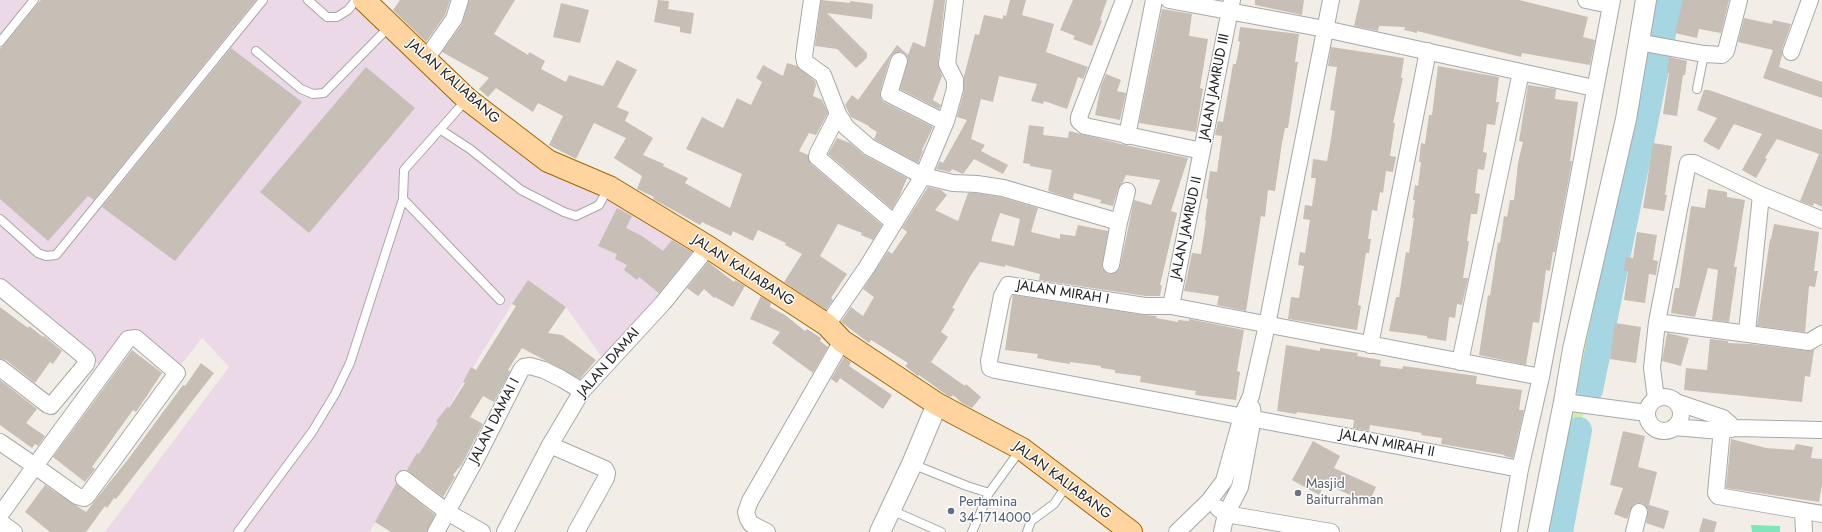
<!DOCTYPE html>
<style>
body{margin:0}
canvas{display:block;background:#f2eee7}
</style>
<canvas width="1822" height="532"></canvas>
<script>
const c = document.querySelector('canvas').getContext('2d');
c.lineJoin = 'round';
function paint(path, color) { c.fillStyle = color; c.fill(path, 'evenodd'); }
const poly = rows => new Path2D(rows.map(r => 'M' + r).join(''));
function trace(path, color, width, dash) { c.strokeStyle = color; c.lineWidth = width; c.lineCap = dash ? 'butt' : 'round'; c.setLineDash(dash || []); c.stroke(path); }
function drawText(font, color, halo, rows, align = 'center') {
  c.font = font + ' Jost,sans-serif'; c.lineWidth = 3; c.setLineDash([]); c.textBaseline = 'middle'; c.strokeStyle = halo; c.fillStyle = color; for (const [text, x, y, turn = 0] of rows) {
    c.save(); c.translate(x, y); c.rotate((+turn || 0) * Math.PI / 180); c.textAlign = isNaN(turn) ? turn : align; if (halo) c.strokeText(text, 0, 0); c.fillText(text, 0, 0); c.restore();
  }
}
const industrial = poly([
 [0,0,364,0,467,99,708,247,606,363,566,307,528,280,512,304,404,479,369,532,105,532,229,367,202,338,176,371,136,338,105,368,85,357,0,287]
]);
const grass = poly([
 [1646,0,1670,0,1590,390,1578,433,1560,532,1538,532]
]);
const pitch = poly([
 [1751,525,1780,526,1780,532,1752,532]
]);
const river = poly([
 [1662,38,1670,0],
 [1590,390,1658,59],
 [1560,532,1579,430]
]);
const building = poly([
 [41,0,256,0,94,200,88,196,48,241,0,199,0,49,4,45],
 [400,0,450,0,445,15,426,42,393,10],
 [469,0,515,0,494,34,528,55,529,52,545,61,541,69,566,82,569,75,603,86,617,60,637,70,617,107,629,112,625,121,653,138,643,155,664,164,663,166,688,178,685,183,730,208,742,174,686,149,702,117,723,128,737,98,751,105,762,82,756,78,763,65,783,76,787,63,797,66,815,81,816,85,813,96,822,100,828,113,816,135,809,133,799,151,808,155,811,164,882,225,873,240,861,235,862,233,838,224,820,256,847,274,831,298,833,300,826,310,784,282,802,254,785,245,786,243,758,230,753,241,733,231,731,236,702,222,700,225,653,199,654,197,637,189,642,176,614,158,626,138,594,123,576,159,549,145,563,116,538,103,533,112,496,88,488,97,479,89,489,78,442,52,462,24],
 [658,0,669,1,668,9,694,13,691,34,680,32,680,27,654,22],
 [821,0,850,3,850,1,873,4,872,19,827,13,867,53,867,58,856,68,837,49,815,46],
 [934,0,945,0,938,63,942,76,933,100,941,105,939,109,900,89,908,59,906,55,901,52,893,54,890,58,880,92,881,99,884,102,933,127,922,150,923,151,918,163,874,139,877,132,869,127,869,126,851,117,845,105,852,95,858,100,897,45,908,55,913,42,925,47],
 [1010,0,1026,0,1022,15,1054,24,1046,52,1088,67,1083,79,1078,77,1067,109,1044,101,1043,104,1031,101,1037,84,999,76,993,102,981,99,971,139,985,145,981,151,1008,165,1003,174,974,159,963,174,952,169,950,172,936,169,940,161,943,163,967,120,957,117,964,91,964,76,975,34,979,35,984,15,1003,19,1003,15,1006,16],
 [1073,0,1107,0,1100,20,1102,21,1092,46,1073,39,1075,36,1060,30],
 [1255,0,1304,0,1302,15,1255,5],
 [1360,0,1519,0,1588,17,1583,37,1595,40,1590,65,1522,53,1521,57,1417,31,1417,33,1404,30,1405,27,1379,26,1378,31,1354,26],
 [1683,0,1729,0,1721,33,1699,29,1697,38,1675,33],
 [561,3,589,10,580,43,553,37],
 [1162,9,1192,14,1189,36,1208,39,1200,88,1203,89,1196,132,1139,123],
 [1744,18,1772,24,1773,20,1791,24,1782,49,1782,55,1779,67,1822,82,1822,98,1763,78,1773,50,1738,42],
 [1240,27,1299,34,1295,62,1298,62,1288,128,1285,128,1282,143,1275,191,1268,190,1265,217,1261,216,1246,311,1217,305,1219,296,1184,291,1192,253,1201,254,1206,221,1205,220,1208,199,1206,198,1210,171,1217,172,1222,136,1215,135,1218,121,1223,122,1233,64,1236,64,1240,42,1238,41],
 [1331,47,1404,58,1401,78,1403,78,1393,123,1395,123,1390,156,1396,157,1393,172,1386,171,1383,193,1380,192,1377,211,1372,210,1368,239,1371,239,1369,253,1366,253,1358,305,1361,306,1357,330,1288,319,1291,297,1299,298,1304,266,1298,265,1300,252,1305,253,1310,220,1303,219,1305,205,1312,206,1316,178,1311,178,1313,159,1327,161,1331,139,1335,111,1330,110,1337,67,1328,66],
 [231,48,302,102,175,261,102,207],
 [1669,57,1687,61,1685,75,1683,75,1677,116,1663,114,1669,73,1667,73],
 [1438,66,1499,77,1496,102,1499,102,1495,125,1487,124,1483,152,1487,153,1484,170,1478,169,1475,193,1480,194,1477,214,1471,214,1467,241,1469,241,1463,278,1468,278,1462,305,1457,304,1455,318,1449,317,1446,341,1427,338,1427,336,1389,331,1396,297,1399,297,1406,252,1409,253,1414,218,1412,218,1415,200,1413,200,1415,185,1418,186,1421,162,1419,162,1421,143,1425,144,1429,115,1432,115],
 [366,67,415,108,309,233,260,192],
 [1106,74,1121,80,1117,91,1126,93,1120,120,1095,115,1101,86],
 [1528,85,1556,89,1555,99,1578,102,1570,161,1572,161,1555,252,1553,252,1550,271,1546,270,1539,323,1533,322,1526,365,1479,355,1488,295,1490,296,1498,242,1500,243,1504,216,1507,217,1510,200,1514,200,1518,163,1523,142,1519,141],
 [1704,90,1709,90,1822,130,1822,207,1814,203,1813,206,1800,201,1819,154,1777,139,1765,158,1767,159,1756,178,1742,170,1762,134,1734,124,1719,150,1703,141,1717,118,1697,110],
 [1029,125,1044,127,1043,135,1068,138,1069,131,1125,145,1188,158,1171,211,1177,213,1160,285,1162,285,1160,296,1146,296,1039,280,1040,274,1005,265,1005,267,980,262,971,275,952,308,955,309,941,332,948,337,931,362,965,386,966,384,981,397,972,408,962,403,953,395,951,397,948,396,919,375,918,376,905,366,908,363,871,340,869,343,841,322,851,307,863,316,874,297,863,289,888,251,892,254,907,232,902,228,928,187,941,190,947,195,935,210,958,221,968,193,976,193,1001,197,1038,208,1031,232,1060,239,1060,234,1075,236,1078,225,1108,231,1102,268,1109,274,1118,271,1120,267,1134,200,1151,205,1160,180,1126,175,1123,182,1118,189,1113,206,1100,203,1101,200,1074,193,1073,199,1048,191,1052,170,1030,166,1030,164,1023,163],
 [1000,213,1020,219,1014,246,991,241],
 [837,138,850,143,864,155,907,178,900,195,892,209,828,154],
 [1653,143,1672,146,1665,195,1667,195,1664,211,1643,208],
 [1708,189,1727,192,1727,197,1745,200,1734,267,1737,267,1729,322,1712,320,1718,270,1708,268,1695,317,1671,313,1675,288,1679,288,1691,206,1705,208],
 [617,208,632,216,626,228,642,236,663,251,672,240,692,252,659,293,639,277,637,280,624,270,627,265,615,259,617,254,598,246],
 [1774,224,1819,232,1814,271,1818,271,1815,287,1809,286,1805,332,1757,326,1770,239,1771,239],
 [1637,232,1657,235,1653,260,1658,261,1656,275,1649,274,1645,303,1624,300,1628,271,1624,270,1626,257,1633,258],
 [708,262,734,282,735,280,745,286,733,307,715,297,714,298,704,289,698,296,687,288],
 [528,280,566,307,548,333,562,335,596,360,580,379,522,348,508,370,510,372,494,402,483,396,470,417,483,424,462,464,453,475,455,477,443,497,407,470,417,453,419,454,438,423,436,421,448,406,449,408,465,383,463,382,471,367,476,370,516,306,512,304],
 [1013,295,1144,315,1157,316,1156,318,1178,322,1178,320,1189,321,1189,319,1244,330,1237,371,1240,372,1236,400,1195,395,1196,391,1140,382,1141,376,1115,373,1115,370,1101,368,1101,366,1070,362,1070,364,1051,361,1037,358,1038,354,1005,350],
 [761,296,771,303,770,307,785,315,805,331,807,329,821,338,820,341,828,347,813,373,772,343,780,332,750,319],
 [0,307,28,328,29,326,43,337,44,336,62,351,53,364,50,362,35,383,6,360,0,359],
 [1615,323,1641,327,1636,363,1610,359],
 [1667,333,1689,338,1681,366,1662,361],
 [1710,339,1728,341,1728,343,1751,344,1808,351,1814,350,1810,377,1805,376,1802,402,1684,390,1686,368,1707,370],
 [1286,345,1320,351,1320,348,1358,353,1357,356,1381,360,1380,366,1402,369,1403,366,1477,376,1476,384,1522,390,1519,410,1524,410,1513,458,1504,456,1505,455,1441,444,1442,438,1421,435,1422,433,1370,425,1369,431,1353,428,1354,420,1297,412,1296,414,1277,411],
 [132,350,162,373,136,412,133,410,92,467,95,469,85,482,53,457],
 [844,357,851,362,849,366,892,395,883,409,840,378,837,383,831,379],
 [201,363,214,373,116,499,114,498,107,508,105,506,86,532,50,532,25,512,45,485,86,512,129,458,183,385,185,386],
 [0,380,37,409,26,423,45,436,38,446,35,444,32,448,0,425],
 [1623,431,1645,436,1638,467,1657,472,1649,505,1669,511,1664,529,1646,523,1648,510,1642,503,1636,503,1632,506,1627,519,1614,514,1623,488,1610,485],
 [1731,439,1766,448,1794,450,1796,444,1813,447,1811,458,1822,459,1822,484,1819,502,1726,488],
 [1313,441,1340,456,1334,468,1376,487,1369,503,1325,484,1319,495,1292,480],
 [396,484,435,515,427,532,391,532,375,522],
 [1703,518,1717,522,1714,532,1699,532]
]);
const service = poly([
 [308,0,327,17,337,17,348,10,356,0],
 [0,42,34,0],
 [256,51,301,89,313,94,324,93,390,26],
 [1697,89,1704,54],
 [441,130,470,149,521,190,564,212,576,216,599,205,609,187],
 [403,199,500,300],
 [0,219,38,253,46,256,56,255,263,0],
 [912,464,967,486,989,493],
 [891,510,941,532],
 [238,532,312,432,335,394,350,363,403,199,404,170,467,99],
 [972,532,989,493,1021,449],
 [1027,532,1031,521,1054,504,1067,485]
]);
const minor = poly([
 [812,0,804,56,805,62,823,75,838,114,846,127,869,147,923,176,953,183,977,184,1003,188,1119,222,1127,191],
 [1124,0,1079,117,1079,121,1085,126,1202,151],
 [1169,0,1325,29,1594,88],
 [1586,0,1610,5],
 [1638,42,1704,54,1722,55,1726,51,1739,0],
 [1791,52,1810,0],
 [426,59,454,19,460,0],
 [899,61,889,94,936,118,946,121],
 [838,114,818,153,817,157,894,223],
 [1127,136,1154,0],
 [1822,220,1761,195,1694,163,1688,163,1657,322,1809,342,1822,334],
 [1111,265,1119,222],
 [0,287,85,357,87,360,86,364,51,406,48,405,0,368],
 [1171,306,1232,0],
 [827,325,867,267,923,176,946,121,955,89,955,80,947,64,955,0],
 [1747,332,1761,195],
 [1370,345,1428,51],
 [1460,362,1521,72],
 '1647 414a17 17 0 1 1 34 0a17 17 0 1 1-34 0Z',
 [1656,399,1652,368,1657,322],
 [1564,402,1647,413],
 [1676,402,1723,418,1730,424],
 [1723,418,1716,493,1718,496,1822,514],
 [1674,427,1721,431,1736,428,1822,430],
 [0,442,35,466,77,496,84,498,87,496,177,373,136,338,128,339,35,466,0,515],
 [550,445,605,469,607,473,606,478,576,532],
 [1520,469,995,370,990,368,989,361,1002,296,1008,285,1145,306,1171,306,1541,377],
 [404,479,447,512,482,532],
 [1218,508,1226,514,1331,532],
 [1803,511,1804,532],
 [0,522,14,532],
 [436,532,477,457,521,370,524,367,530,366,544,370,562,379,582,391],
 [505,532,550,445,582,391,663,303,708,247],
 [767,532,751,524,748,519,746,512,750,501,842,341],
 [1177,532,1209,501,1224,481,1242,416,1251,396,1267,325,1331,0],
 [1222,532,1226,514,1240,487,1253,418,1252,408],
 [1509,532,1520,469,1541,377,1612,0],
 [1634,532,1639,512]
]);
const tertiary = poly([
 [880,532,912,464,937,404],
 [1538,532,1564,402,1573,349,1626,119,1646,0]
]);
const primary = poly([
 [364,0,467,99,548,161,609,187,708,247,827,325,842,341,937,404,1022,449,1131,532]
]);
const markers = [
 [1298,493,4,"#6b7280"],
 [951,511,4,"#5c6f8a"]
];
const streetNames = [
 ["JALAN KALIABANG",453,82,42],
 ["JALAN JAMRUD III",1215,87,-79],
 ["JALAN JAMRUD II",1187,228,-78],
 ["JALAN KALIABANG",743,271,33],
 ["JALAN MIRAH I",1063,293,9],
 ["JALAN DAMAI",609,363,-49],
 ["JALAN DAMAI I",495,421,-63],
 ["JALAN MIRAH II",1387,444,11],
 ["JALAN KALIABANG",1062,481,37]
];
const worshipNames = [
 ["Masjid",1306,485],
 ["Baiturrahman",1306,501]
];
const serviceNames = [
 ["Pertamina",959,503],
 ["34-1714000",959,519]
];
paint(industrial, '#ebd9e8');
paint(grass, '#ceefab');
paint(pitch, '#81e5bc');
trace(river, '#a5d6e2', 26);
paint(building, '#c7beb6');
trace(service, '#a8a8a8', 10);
trace(minor, '#a8a8a8', 18);
trace(tertiary, '#a8a8a8', 22);
trace(primary, '#9e6700', 24);
trace(service, '#fff', 8);
trace(minor, '#fff', 16);
trace(tertiary, '#fff', 20);
trace(primary, '#ffd49f', 22);
for (const [x, y, r, color] of markers) { const dot = new Path2D(); dot.arc(x, y, r, 0, 2 * Math.PI); c.fillStyle = color; c.fill(dot); trace(dot, '#fff', 1.5); }
drawText('14px', '#212121', '#fff', streetNames);
drawText('14px', '#5b616d', '#fff', worshipNames, 'left');
drawText('14px', '#4e5e75', '#fff', serviceNames, 'left');
</script>
